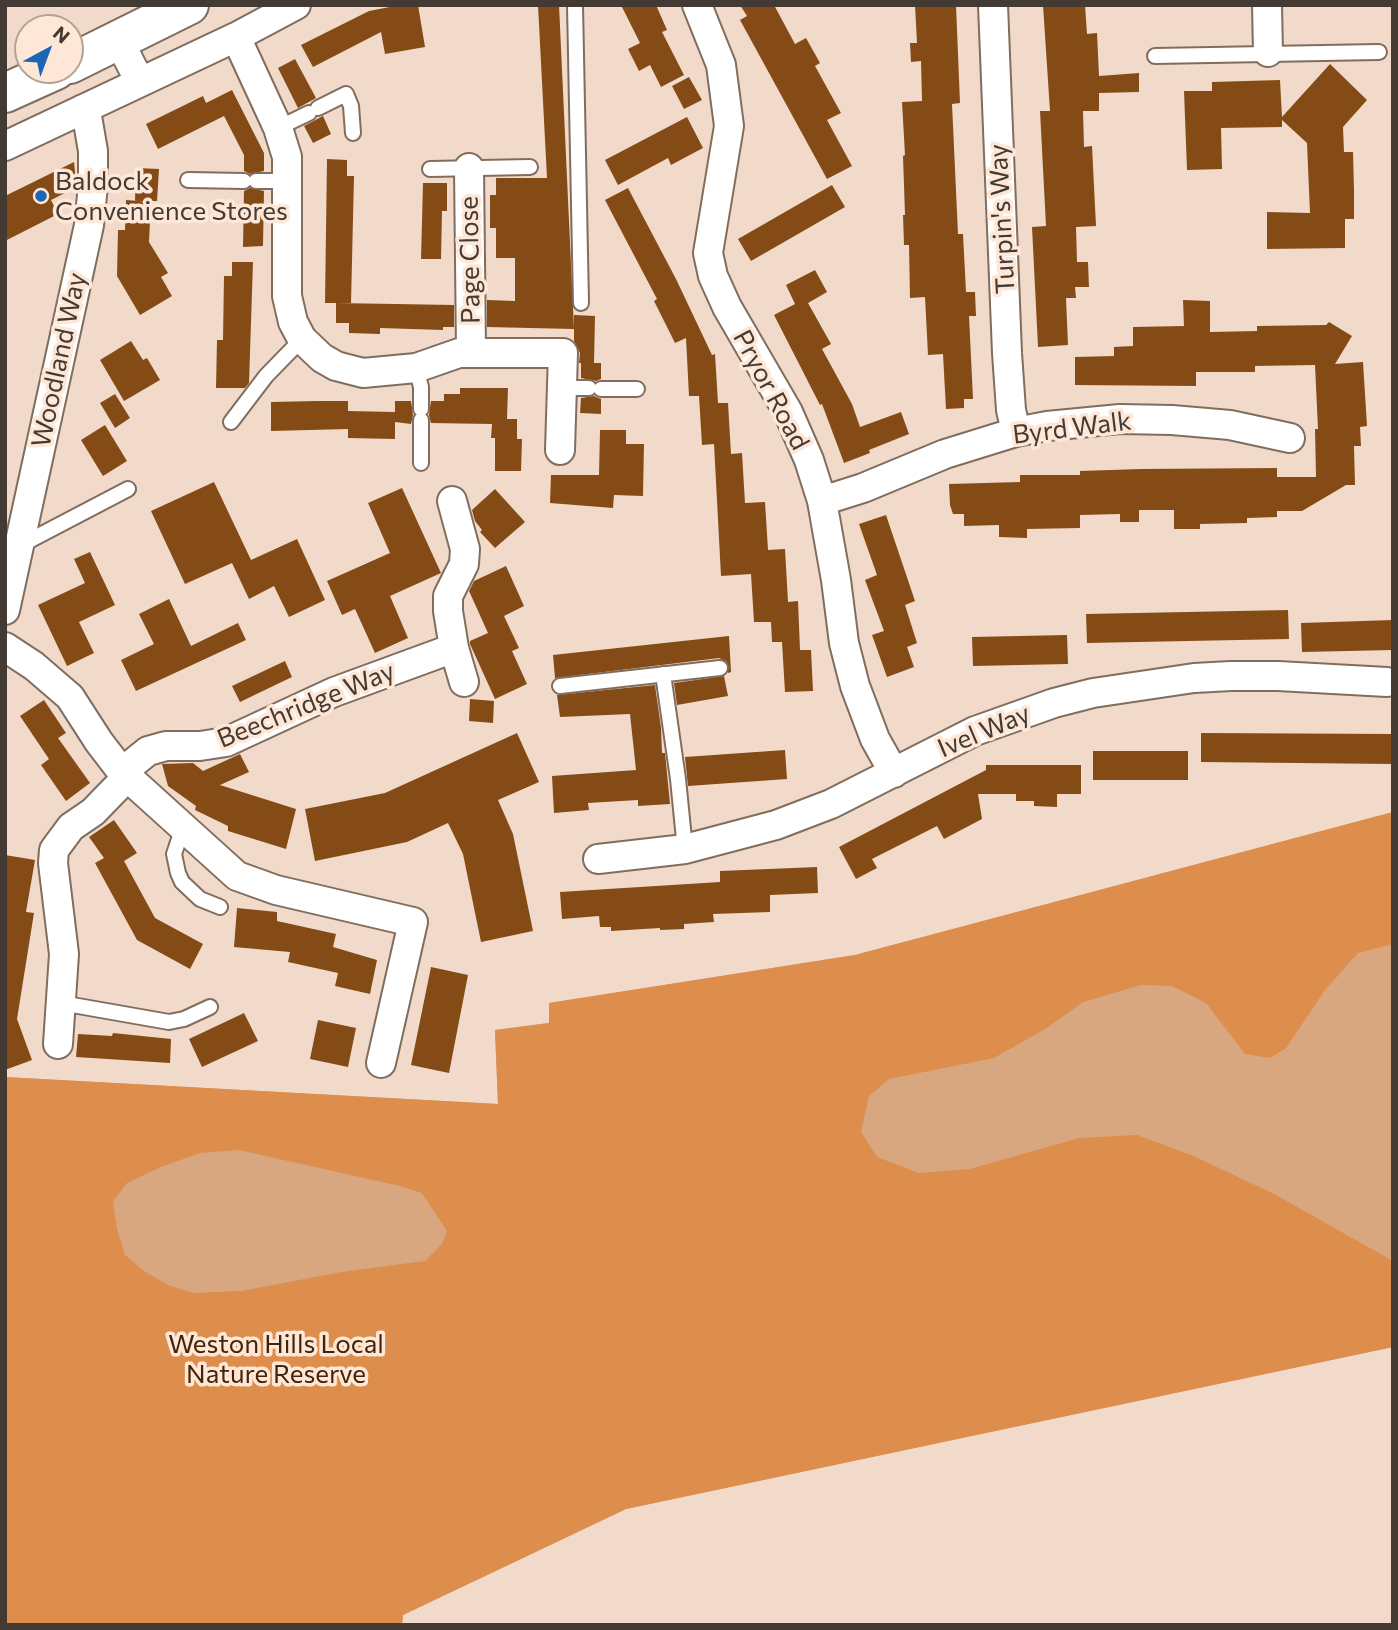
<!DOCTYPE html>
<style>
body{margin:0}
#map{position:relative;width:1398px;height:1630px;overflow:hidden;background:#f1dac9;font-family:Commissioner,sans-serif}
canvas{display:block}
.frame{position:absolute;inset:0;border:7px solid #433a33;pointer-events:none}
.north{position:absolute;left:14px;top:14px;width:70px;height:70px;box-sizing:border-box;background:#fee7d6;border:2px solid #b3a295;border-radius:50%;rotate:41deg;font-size:19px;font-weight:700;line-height:28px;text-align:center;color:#433a33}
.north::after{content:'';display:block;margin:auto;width:24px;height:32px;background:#1b66b5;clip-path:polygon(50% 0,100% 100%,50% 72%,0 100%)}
</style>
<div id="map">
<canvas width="1398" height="1630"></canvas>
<div class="frame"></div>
<div class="north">N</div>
</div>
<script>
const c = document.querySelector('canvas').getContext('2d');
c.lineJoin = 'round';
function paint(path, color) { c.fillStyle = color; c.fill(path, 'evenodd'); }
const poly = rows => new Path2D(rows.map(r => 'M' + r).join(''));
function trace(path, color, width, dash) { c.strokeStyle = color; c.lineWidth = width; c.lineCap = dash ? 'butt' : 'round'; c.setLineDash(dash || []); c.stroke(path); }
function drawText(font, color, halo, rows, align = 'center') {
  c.font = font + ' Commissioner,sans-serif'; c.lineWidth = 7; c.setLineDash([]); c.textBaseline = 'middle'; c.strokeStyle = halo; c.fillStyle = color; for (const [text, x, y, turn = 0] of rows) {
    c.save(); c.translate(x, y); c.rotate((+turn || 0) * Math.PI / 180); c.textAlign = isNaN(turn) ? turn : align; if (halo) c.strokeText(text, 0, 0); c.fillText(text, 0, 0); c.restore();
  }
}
const green = poly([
 [1393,812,1393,1347,626,1509,403,1615,402,1625,5,1625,5,1077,498,1104,495,1030,549,1023,549,1003,855,955]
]);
const forest = poly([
 [1393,812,1393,944,1358,953,1325,990,1286,1048,1270,1058,1245,1054,1206,1003,1172,986,1141,985,1083,1002,1045,1029,994,1058,889,1079,869,1096,861,1132,877,1157,919,1173,970,1169,1079,1138,1137,1135,1191,1155,1274,1194,1393,1261,1393,1347,626,1509,403,1615,402,1625,5,1625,5,1077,498,1104,495,1030,549,1023,549,1003,855,955],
 [239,1150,400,1186,422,1193,447,1231,442,1244,425,1261,342,1272,241,1291,193,1293,168,1285,144,1271,125,1255,117,1229,113,1201,127,1183,161,1167,200,1153]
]);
const building = poly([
 [400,5,418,5,425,47,385,54,381,32,313,67,301,45,369,11],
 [538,5,559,5,574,329,487,327,487,300,515,301,515,258,496,258,496,228,490,228,490,195,496,195,496,178,547,178],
 [621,5,656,5,667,30,662,32,684,75,661,87,650,65,639,71,628,49,640,43],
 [740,5,774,5,795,44,806,38,820,63,815,66,841,113,827,120,852,166,827,179,740,20,747,16],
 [915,5,956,5,960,103,952,104,958,234,963,234,966,292,975,292,976,316,969,316,973,399,964,399,964,408,946,409,943,354,928,355,925,297,910,298,909,245,904,245,903,215,905,215,903,156,905,155,902,102,922,101,921,61,911,62,910,43,917,43],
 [1043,5,1085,5,1087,34,1097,33,1099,76,1139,73,1139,92,1099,93,1099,111,1083,111,1084,147,1092,146,1096,226,1076,227,1077,262,1088,262,1089,287,1075,287,1076,298,1066,298,1068,345,1038,347,1032,227,1046,226,1040,111,1050,111],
 [295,59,316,98,298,108,278,68],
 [1330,64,1367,100,1343,127,1344,152,1353,152,1354,191,1354,219,1345,219,1345,248,1267,249,1267,212,1310,213,1307,143,1282,120,1282,127,1221,128,1222,169,1187,170,1184,91,1212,91,1212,82,1280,80,1282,117],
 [689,77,702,100,684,109,672,86],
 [232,90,264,153,264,171,250,174,244,171,244,155,224,116,158,149,146,124,203,96,206,103],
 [323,116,331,134,313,143,304,126],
 [687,117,703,148,671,165,668,158,618,185,605,160],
 [327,159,347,160,347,176,354,176,351,303,325,303],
 [74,162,76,183,63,189,65,193,51,200,58,214,5,241,5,196],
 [136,168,159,169,157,201,135,201],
 [423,183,447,183,447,211,442,211,441,259,421,259],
 [832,185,845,207,751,261,738,239],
 [250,188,264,191,263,246,243,247,244,191],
 [628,188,676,279,712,355,715,354,718,403,728,403,731,454,742,453,745,503,765,502,768,550,785,549,788,602,798,601,800,650,811,650,813,691,785,692,782,642,772,642,771,622,754,622,751,574,721,576,714,444,702,445,699,396,689,396,686,338,675,343,654,301,657,299,605,200],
 [126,200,151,202,149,242,168,273,161,277,172,296,140,315,117,276,118,230,125,230],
 [232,262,253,262,249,383,245,388,216,388,217,340,223,340,224,276,232,276],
 [815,270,827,292,808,303,831,344,822,349,852,404,860,427,901,412,909,434,869,450,870,453,844,463,822,404,820,405,774,315,795,304,786,285],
 [1183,300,1210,301,1210,332,1257,331,1257,326,1326,325,1329,322,1352,336,1335,364,1363,362,1367,426,1360,427,1361,446,1354,446,1355,485,1346,485,1302,511,1277,511,1277,517,1247,518,1247,523,1200,524,1200,529,1174,529,1174,510,1139,510,1139,522,1120,522,1120,514,1080,515,1080,528,1027,529,1027,538,999,537,999,525,964,526,964,514,953,514,950,505,949,484,1020,482,1020,475,1080,475,1080,471,1141,469,1277,468,1277,477,1316,477,1315,429,1318,429,1315,365,1255,366,1255,372,1196,372,1196,386,1075,385,1075,357,1114,356,1114,347,1133,346,1133,327,1184,326],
 [336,303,454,305,454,327,443,327,443,330,380,328,380,334,349,333,349,323,336,323],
 [574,315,595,316,594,363,579,363,580,353,574,341],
 [131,341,143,360,147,358,160,380,124,401,100,360],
 [581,363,601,363,601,379,596,381,581,378],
 [460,388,508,388,507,419,517,419,517,439,522,439,521,471,495,471,495,438,491,438,492,424,431,423,429,415,431,401,444,401,444,394,460,394],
 [115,394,130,418,115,428,100,403],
 [594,396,601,399,601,414,580,413,581,398],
 [317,401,348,401,348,411,395,412,395,401,411,401,413,415,411,424,395,422,395,439,348,438,348,429,271,431,271,402],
 [105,425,127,461,103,476,81,440],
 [600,430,626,430,626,444,644,444,643,496,614,495,613,508,550,503,551,475,599,475],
 [214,482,251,560,297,539,325,600,289,617,274,586,249,599,232,563,185,584,151,511],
 [402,488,441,573,390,596,408,638,375,653,355,609,342,615,327,581,390,553,368,503],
 [495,489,525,522,495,548,480,532,482,530,475,521,472,510],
 [886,515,915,601,905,605,917,643,907,647,914,667,887,677,872,635,884,631,865,580,877,575,859,524],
 [90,552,115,605,79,622,94,653,67,666,38,605,85,583,74,559],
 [506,566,524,606,504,616,519,648,512,651,527,684,495,699,470,644,470,641,488,633,469,591,474,581],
 [169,599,191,646,238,623,246,640,136,691,121,660,154,644,139,614],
 [1288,610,1289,639,1087,643,1086,614],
 [1393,620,1393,650,1302,652,1301,623],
 [1067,635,1068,664,973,666,972,637],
 [729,636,731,672,728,673,727,662,719,658,555,678,553,655],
 [285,661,292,677,240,702,232,686],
 [724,676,728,696,677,705,674,683],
 [655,685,661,728,662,753,665,753,670,804,638,806,638,800,588,803,589,810,554,813,552,776,636,770,630,714,560,717,557,695],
 [470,699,494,701,493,723,469,721],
 [44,700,66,733,58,738,90,783,66,801,41,765,49,759,20,716],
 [517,733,539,782,498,800,513,834,533,931,481,942,463,854,448,823,407,842,315,861,305,809,385,793],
 [1201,733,1393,734,1393,764,1201,762],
 [785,750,787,779,688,786,685,757],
 [1093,751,1188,751,1188,780,1093,780],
 [240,754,249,772,220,785,296,809,286,849,228,831,228,826,195,810,196,806,168,786,162,764,193,763,203,771],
 [986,765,1081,765,1081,794,1057,794,1057,807,1034,806,1034,801,1016,801,1016,794,978,794,982,819,944,839,937,826,872,859,877,868,856,879,839,847,986,770],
 [114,820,137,853,124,861,155,918,203,944,190,969,137,940,95,863,104,858,89,837],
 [5,855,35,860,26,912,34,913,17,1019,32,1060,5,1070],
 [817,867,818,893,770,895,770,912,713,914,714,922,684,924,684,929,660,930,660,928,611,931,611,927,600,927,599,916,562,919,560,892,720,882,720,871],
 [237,908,277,912,277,921,336,934,333,947,377,960,370,994,335,986,338,973,288,962,290,952,234,947],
 [431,967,468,975,449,1073,411,1065],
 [244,1013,258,1041,202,1067,189,1039],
 [318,1020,356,1028,348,1067,310,1059],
 [113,1033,171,1039,170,1063,76,1057,78,1034,112,1036]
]);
const lane = poly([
 [575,5,581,303],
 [1155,56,1379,52],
 [318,108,346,94,351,106,353,133],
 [278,128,309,113],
 [430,169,530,167],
 [188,180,244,181],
 [256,181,289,181],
 [416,368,421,387,421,409],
 [563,388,589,388],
 [601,389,637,389],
 [421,420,421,463],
 [231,422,266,376,302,339],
 [19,546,128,489],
 [663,674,678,779,685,849],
 [560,686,720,668],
 [183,827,174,854,178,873,182,882,200,899,220,907],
 [61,1003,169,1022,184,1019,210,1007]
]);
const street = poly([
 [697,5,721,65,729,126,708,253,713,276,727,307,788,412,809,460,822,501,836,580,844,643,855,686,875,739,894,773],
 [993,5,1007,353,1011,410,1016,432],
 [1267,5,1268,52],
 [236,37,278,128,287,157,287,296,293,322,302,339,322,358,336,366,363,373,416,368,459,353,563,353,560,450],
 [119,41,140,82],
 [5,146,236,37,296,5],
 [469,168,471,352],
 [452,501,465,549,464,564,448,596,448,611,454,648,464,682],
 [822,501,863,488,945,454,1016,432,1047,426,1120,419,1172,420,1230,425,1290,438],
 [5,610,89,225,93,185,93,151,87,116,83,109],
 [5,647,34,666,70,697,99,742,122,772,237,876,276,890,413,922,381,1063],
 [122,772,148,751,166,746,200,746,226,742,334,692,454,648],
 [598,859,685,849,776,825,831,804,975,731,1054,703,1093,693,1194,678,1231,676,1278,676,1387,682],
 [58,1044,64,954,53,863,54,850,71,827,93,812,127,777]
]);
const secondary = poly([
 [70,64,189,5],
 [5,93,56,70]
]);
const markers = [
 [41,196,7,"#1b66b5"]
];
const poiNames = [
 ["Baldock",55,181],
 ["Convenience Stores",55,211]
];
const streetNames = [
 ["Turpin's Way",1002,219,-93],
 ["Page Close",470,260,-91],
 ["Woodland Way",59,360,-78],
 ["Pryor Road",771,390,62],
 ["Byrd Walk",1072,428,-7],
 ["Beechridge Way",306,705,-22],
 ["Ivel Way",984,731,-23]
];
const parkNames = [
 ["Weston Hills Local",276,1344],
 ["Nature Reserve",276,1374]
];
paint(green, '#d8a67f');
paint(forest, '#dd8d4c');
paint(building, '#854b16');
trace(lane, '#816d5e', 18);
trace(street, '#816d5e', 32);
trace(secondary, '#816d5e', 42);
trace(lane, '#fff', 14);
trace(street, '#fff', 28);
trace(secondary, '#fff', 38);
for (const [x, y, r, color] of markers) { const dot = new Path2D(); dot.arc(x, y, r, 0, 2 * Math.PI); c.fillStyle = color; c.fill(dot); trace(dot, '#fee7d6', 2.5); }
drawText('26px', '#433a33', '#fee7d6', poiNames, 'left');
drawText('26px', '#433a33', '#fee7d6', streetNames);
drawText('26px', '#442408', '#fee7d6', parkNames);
</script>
